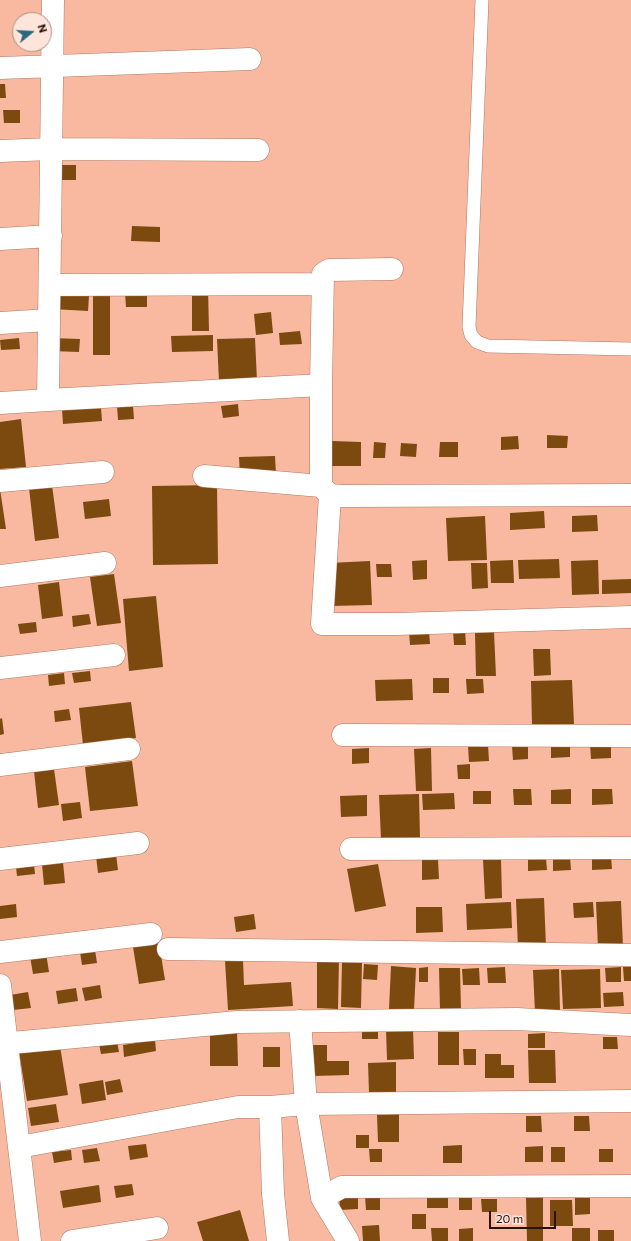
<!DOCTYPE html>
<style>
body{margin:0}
#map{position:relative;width:631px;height:1241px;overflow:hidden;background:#f8b9a0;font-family:Commissioner,sans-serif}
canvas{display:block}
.north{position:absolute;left:12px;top:12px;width:40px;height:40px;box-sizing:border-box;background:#ffe4da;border:1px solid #a99086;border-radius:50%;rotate:72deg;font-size:11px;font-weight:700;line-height:16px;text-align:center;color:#281209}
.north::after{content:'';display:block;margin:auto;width:14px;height:18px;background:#29687d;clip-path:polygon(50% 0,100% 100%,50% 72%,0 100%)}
.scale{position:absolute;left:489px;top:1211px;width:67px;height:18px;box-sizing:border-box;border:2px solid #281209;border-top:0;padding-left:5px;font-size:12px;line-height:14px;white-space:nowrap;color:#281209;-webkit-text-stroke:3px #ffe4da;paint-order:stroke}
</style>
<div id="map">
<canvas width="631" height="1241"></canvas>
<div class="north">N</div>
<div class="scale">20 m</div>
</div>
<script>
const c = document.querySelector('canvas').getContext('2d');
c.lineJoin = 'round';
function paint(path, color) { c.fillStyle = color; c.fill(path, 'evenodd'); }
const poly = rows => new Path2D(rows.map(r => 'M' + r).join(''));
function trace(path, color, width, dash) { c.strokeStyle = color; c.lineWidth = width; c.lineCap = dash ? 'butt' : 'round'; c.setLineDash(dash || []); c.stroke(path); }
const building = poly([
 [0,84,5,84,6,98,0,98],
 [3,110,20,110,20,123,4,123],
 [55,165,76,165,76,180,55,180],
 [132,226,160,227,160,242,131,241],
 [208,288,209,331,192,331,192,289],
 [125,293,147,293,147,307,126,307],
 [52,294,89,296,88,311,52,309],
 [93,295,110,295,110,355,93,355],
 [271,312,273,333,256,335,254,314],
 [300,331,302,344,280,345,279,333],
 [213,335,213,351,172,352,171,336],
 [19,338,20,349,1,350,0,340],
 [51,338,80,339,79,352,51,351],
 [255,338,257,381,219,382,217,339],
 [238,404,239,416,223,418,221,406],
 [117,406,133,406,134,419,118,420],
 [101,408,102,421,63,424,62,409],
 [21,419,26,467,0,469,0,422],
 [547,435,568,436,567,448,547,448],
 [518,436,519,449,501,450,501,437],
 [332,441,361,442,361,466,332,466],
 [374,442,386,443,385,458,373,458],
 [440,442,458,442,458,457,439,457],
 [401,443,417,444,416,457,400,456],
 [275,456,276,475,240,476,239,457],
 [52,485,59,538,35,541,29,488],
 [217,485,218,564,153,565,152,486],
 [0,489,6,529,0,529],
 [109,499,111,516,85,519,83,502],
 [544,511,545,528,510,530,510,513],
 [597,515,598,531,572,532,572,516],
 [485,516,487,560,448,561,446,518],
 [559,559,560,578,519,579,518,560],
 [427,560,427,579,413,580,412,561],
 [513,560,514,583,491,583,490,561],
 [598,560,599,594,572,595,571,561],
 [370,561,372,605,331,606,329,563],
 [471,563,487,563,488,588,472,589],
 [376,564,391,564,392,577,377,577],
 [114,574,121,623,97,626,90,577],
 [631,579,631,593,602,594,602,580],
 [59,582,63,616,42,619,38,585],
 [156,596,163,667,129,671,123,599],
 [89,614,91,624,73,627,72,616],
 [36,622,37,632,20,634,18,624],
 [453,630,465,630,466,645,454,645],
 [409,631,429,631,430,644,410,645],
 [494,632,496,676,476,676,475,633],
 [533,649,550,649,551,675,534,676],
 [90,671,91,681,74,683,72,673],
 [64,673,65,684,49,686,48,675],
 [433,678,449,678,449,693,433,693],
 [412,679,413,700,376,701,375,680],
 [466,679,483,679,484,693,467,694],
 [572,680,574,724,532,725,531,681],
 [131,702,136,738,83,745,79,708],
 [69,709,71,720,55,722,54,711],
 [2,718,4,734,0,735,0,719],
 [551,743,570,743,570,757,551,758],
 [611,743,611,758,591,759,590,744],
 [488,745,489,761,469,762,468,746],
 [528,745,528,759,513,760,512,746],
 [369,748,369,763,352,764,352,749],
 [431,748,432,791,416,791,414,749],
 [132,761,138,806,90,811,85,767],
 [470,764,470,779,458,779,457,765],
 [54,769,59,805,38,808,34,771],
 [513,789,531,789,532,805,514,805],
 [571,789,571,804,551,804,551,790],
 [592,789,612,789,613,804,592,805],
 [473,791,491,791,491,804,473,804],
 [454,793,455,809,423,810,422,794],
 [419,794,420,838,381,839,379,795],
 [367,795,367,816,341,817,340,796],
 [80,802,82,818,63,821,61,804],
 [116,854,118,870,98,873,96,856],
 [611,856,612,869,592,870,592,857],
 [570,857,571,870,553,871,553,858],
 [546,858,547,870,528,871,528,859],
 [483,859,501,859,502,898,485,899],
 [422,860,438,860,439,879,422,880],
 [63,862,65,883,44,885,42,864],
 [34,864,35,874,17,876,16,867],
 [378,864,386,906,355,912,347,869],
 [544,898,546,946,518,948,516,899],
 [621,901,623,947,598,948,596,902],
 [511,902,512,928,467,930,466,904],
 [593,902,594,917,574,918,573,903],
 [16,904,17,917,0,919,0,906],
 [416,907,442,907,443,932,416,933],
 [254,914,256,929,236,932,234,917],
 [159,943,165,980,139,984,133,947],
 [95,950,97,963,82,965,80,952],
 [46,953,49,972,33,974,30,956],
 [317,958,339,958,338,1009,317,1008],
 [243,960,244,985,291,982,293,1006,228,1010,225,961],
 [342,961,362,961,361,1008,341,1007],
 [364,964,378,965,377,980,363,979],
 [391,966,416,968,414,1010,389,1009],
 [428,967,428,982,419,982,419,968],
 [505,967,506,983,488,983,487,968],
 [621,967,621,982,606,982,605,968],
 [623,967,631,967,631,981,624,981],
 [439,968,460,968,461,1010,440,1010],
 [479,968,480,985,463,985,462,969],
 [559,969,560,1011,535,1012,533,970],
 [600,969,601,1008,563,1009,561,970],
 [100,985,102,998,85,1001,82,988],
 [76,988,78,1001,58,1004,56,991],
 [28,992,31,1008,13,1010,10,995],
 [623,992,624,1006,604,1007,603,993],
 [362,1025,378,1025,378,1039,362,1039],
 [386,1029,413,1029,414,1059,387,1060],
 [210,1031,237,1031,238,1066,210,1066],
 [438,1032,459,1032,459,1065,438,1065],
 [545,1033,545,1048,528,1048,528,1034],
 [603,1037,617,1037,618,1049,603,1049],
 [155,1040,156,1051,124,1057,123,1045],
 [117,1041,119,1052,101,1054,99,1044],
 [313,1045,327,1045,327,1061,349,1061,349,1075,313,1076],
 [60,1046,68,1095,27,1101,19,1052],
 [263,1047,280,1047,280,1067,263,1067],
 [463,1049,476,1049,476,1065,464,1065],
 [528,1050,555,1050,556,1083,529,1083],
 [485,1054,501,1054,501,1065,514,1065,514,1078,485,1078],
 [396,1062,396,1093,369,1093,368,1063],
 [120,1079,123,1092,107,1095,105,1082],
 [103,1080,106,1100,82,1104,79,1084],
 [56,1104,59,1122,31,1126,28,1108],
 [399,1114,399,1142,378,1142,377,1115],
 [526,1116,541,1116,542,1132,526,1132],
 [574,1116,589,1116,590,1131,574,1131],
 [356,1135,369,1135,369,1148,356,1148],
 [146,1144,148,1157,130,1160,128,1146],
 [462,1145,462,1163,443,1163,443,1146],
 [543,1146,543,1162,525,1162,525,1147],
 [551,1147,565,1147,565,1162,551,1162],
 [97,1148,100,1161,84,1163,82,1150],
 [369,1149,382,1149,382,1162,370,1162],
 [599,1149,613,1149,613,1162,599,1162],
 [71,1150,72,1160,54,1163,52,1152],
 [132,1184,134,1195,116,1198,114,1186],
 [99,1185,101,1202,63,1208,60,1191],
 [339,1194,358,1194,358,1209,340,1210],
 [365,1196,380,1196,380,1210,366,1210],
 [427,1197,448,1197,448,1208,427,1208],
 [526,1197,543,1197,543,1241,527,1241],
 [459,1198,472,1198,472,1210,459,1210],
 [575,1198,590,1198,590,1214,575,1215],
 [481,1199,497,1199,497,1212,482,1212],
 [550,1200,572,1200,573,1226,550,1226],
 [240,1210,249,1241,203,1241,197,1222],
 [412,1214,426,1214,426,1229,412,1229],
 [379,1225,380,1241,363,1241,362,1226],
 [431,1228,448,1228,448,1241,432,1241],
 [473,1228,473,1241,459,1241,459,1229],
 [572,1228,590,1228,590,1241,572,1241],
 [598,1230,614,1230,614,1241,598,1241]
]);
const service = poly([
 [482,0,469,327,471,335,477,342,488,346,631,349]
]);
const minor = poly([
 [53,0,48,400,321,385,321,486,330,495,342,496,631,495],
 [0,68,250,59],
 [0,151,51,149,258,150],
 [0,239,51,236],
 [50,285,322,284],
 [0,323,49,320],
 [321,385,323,274,329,270,392,269],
 [0,403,48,400],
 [204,476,321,486],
 [0,481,103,472],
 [330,495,322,624,396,624,631,617],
 [0,576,105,563],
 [0,668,114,655],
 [343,735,631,736],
 [0,765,129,749],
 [351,849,631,848],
 [0,859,138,843],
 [168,949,631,955],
 [0,952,151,934],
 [0,985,30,1241],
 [300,1021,306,1104,322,1198,348,1241],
 [0,1044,237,1022,517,1019,631,1025],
 [270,1107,273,1194,278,1241],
 [19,1147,238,1107,270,1107,306,1104,631,1101],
 [322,1198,342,1187,631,1186],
 [72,1241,157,1228]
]);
paint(building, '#7c490e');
trace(service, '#b1775f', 14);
trace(minor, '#b1775f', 23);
trace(service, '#fff', 13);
trace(minor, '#fff', 22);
</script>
